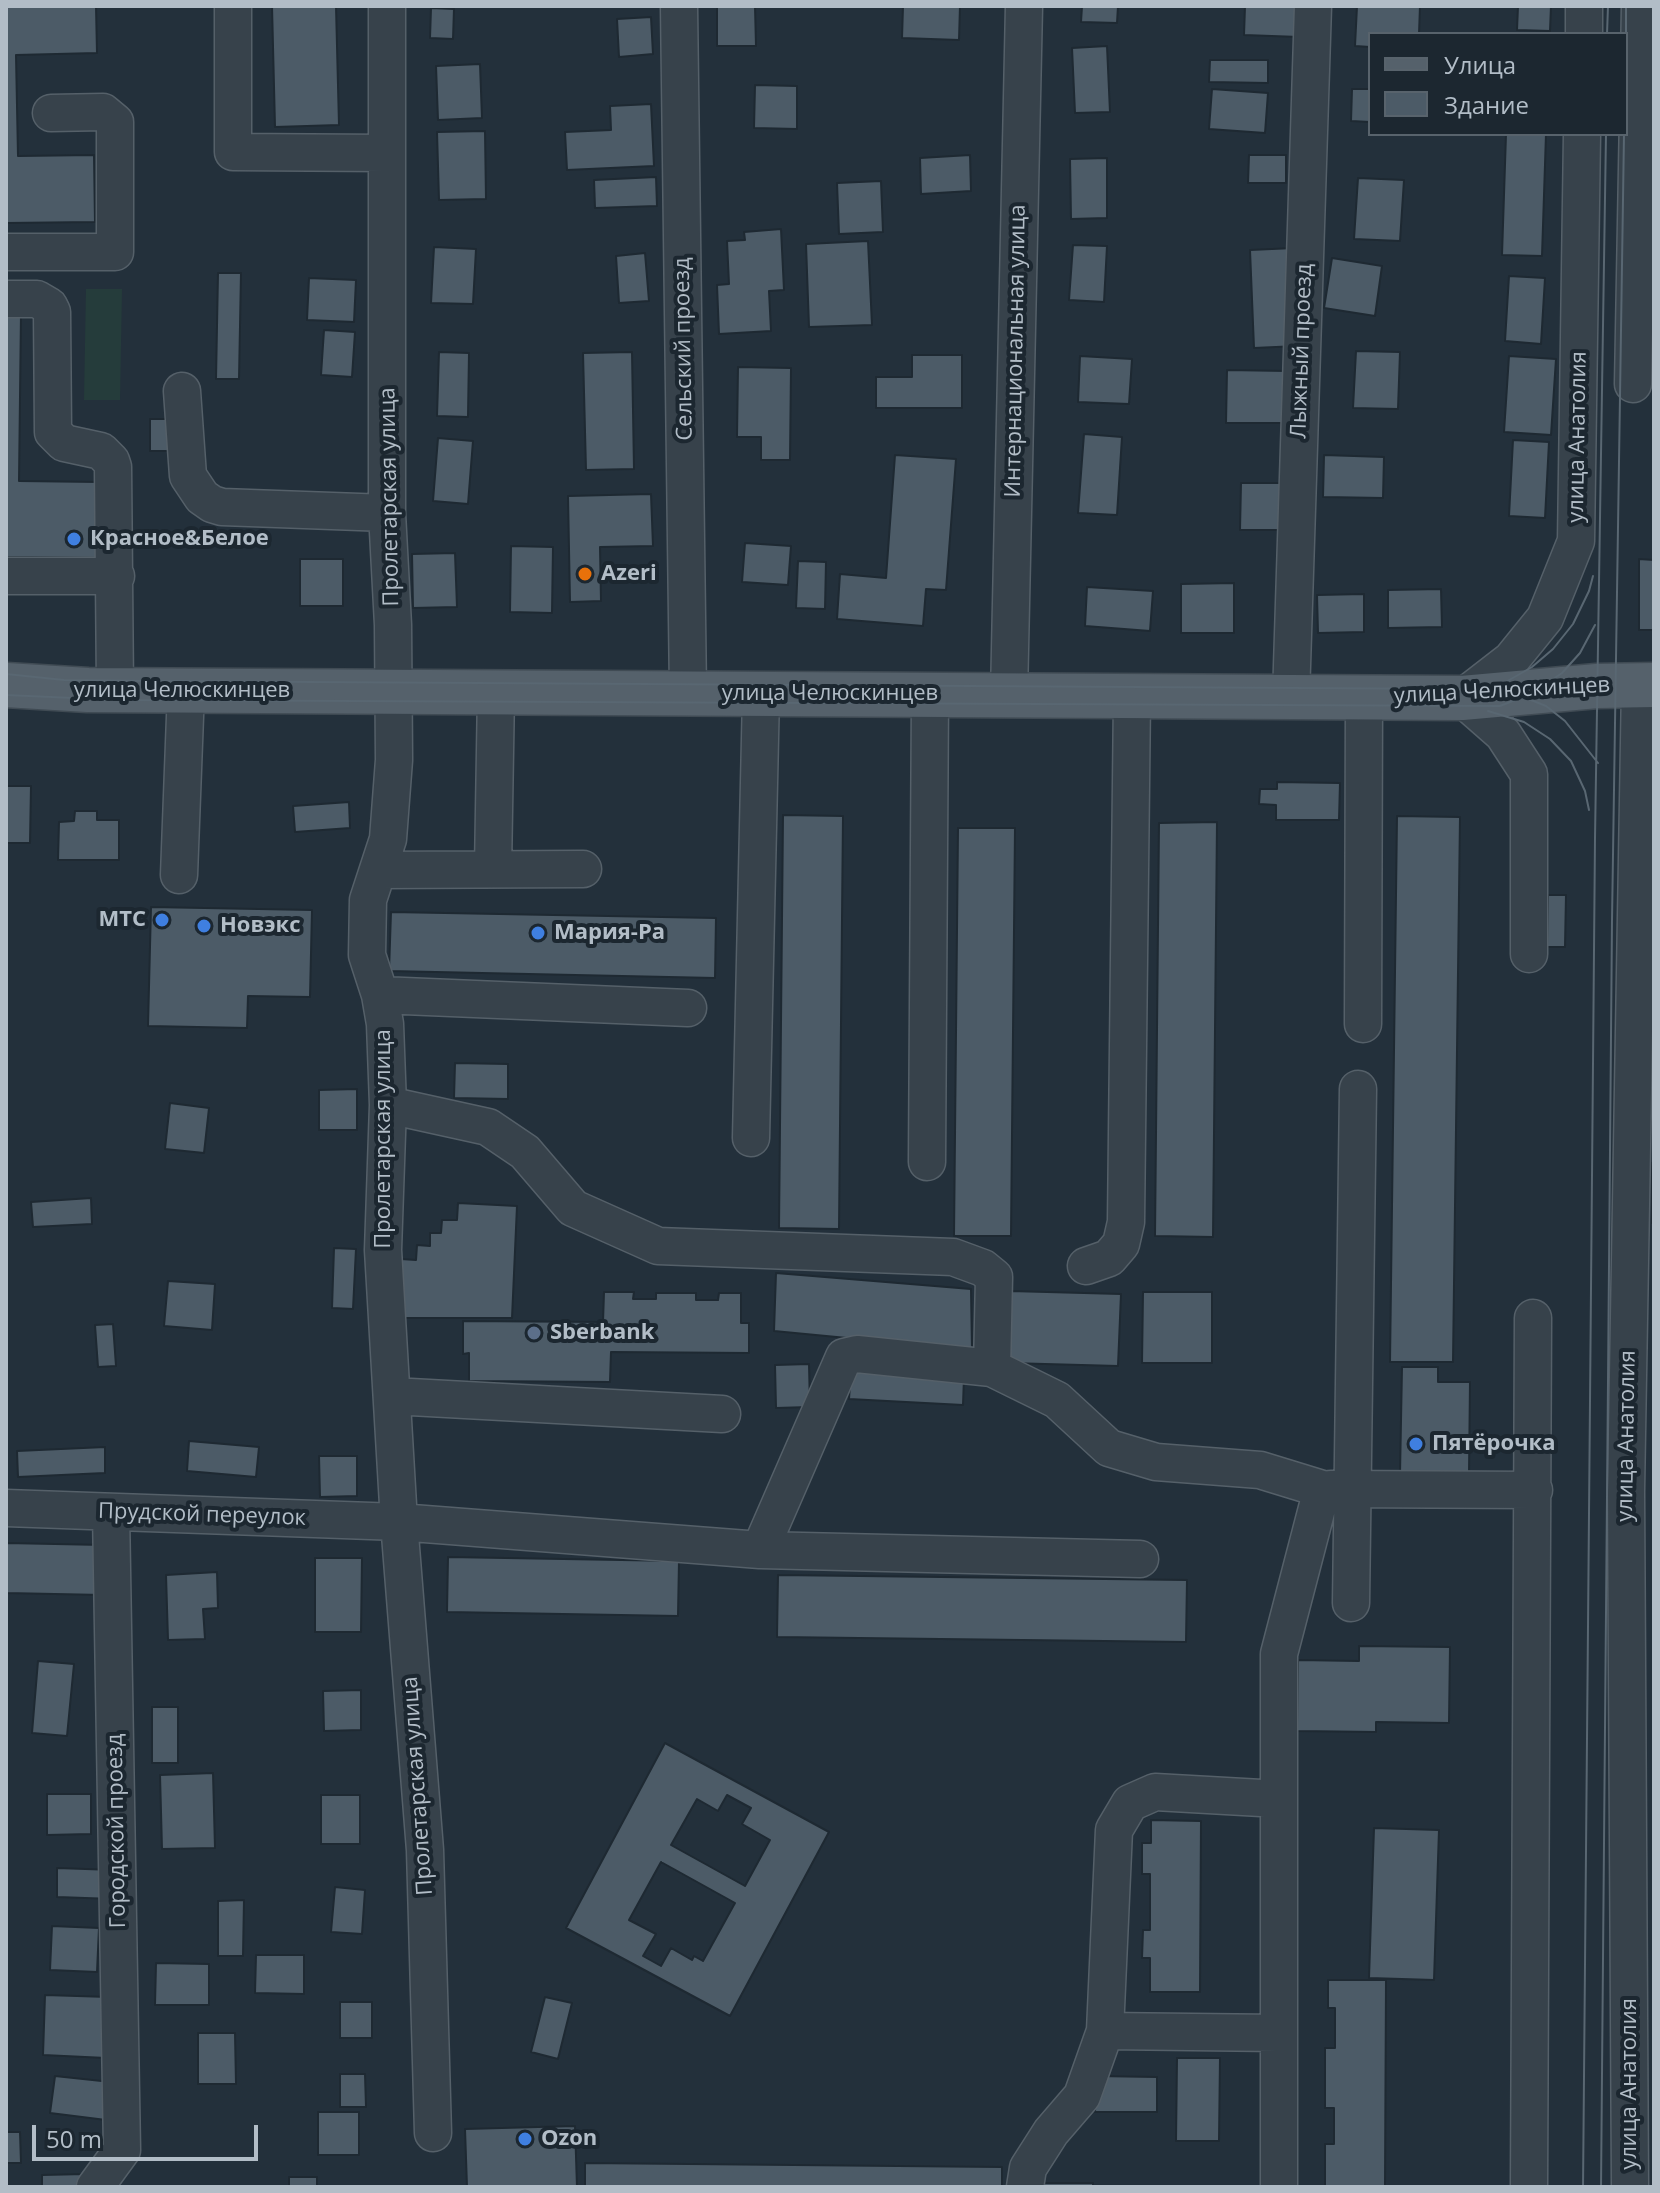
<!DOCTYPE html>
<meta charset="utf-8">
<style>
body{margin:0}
#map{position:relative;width:1660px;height:2193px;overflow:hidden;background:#23303b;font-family:"Open Sans",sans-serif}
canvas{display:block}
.frame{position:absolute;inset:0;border:8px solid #b2bdc7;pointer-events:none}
.legend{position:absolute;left:1368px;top:32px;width:260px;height:104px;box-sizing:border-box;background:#1c2730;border:2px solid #58636c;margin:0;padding:10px 14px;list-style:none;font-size:24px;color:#b2bdc7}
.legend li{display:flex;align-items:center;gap:16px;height:40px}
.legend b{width:40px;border:2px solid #58636c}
.scale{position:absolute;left:32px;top:2125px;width:226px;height:36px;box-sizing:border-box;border:4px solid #b2bdc7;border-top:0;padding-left:10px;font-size:24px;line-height:28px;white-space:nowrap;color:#b2bdc7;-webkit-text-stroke:6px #1c2730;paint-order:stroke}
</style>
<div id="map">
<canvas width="1660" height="2193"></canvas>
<div class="frame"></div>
<ul class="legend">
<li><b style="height:10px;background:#55616b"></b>Улица</li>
<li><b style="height:22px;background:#4c5b67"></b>Здание</li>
</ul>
<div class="scale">50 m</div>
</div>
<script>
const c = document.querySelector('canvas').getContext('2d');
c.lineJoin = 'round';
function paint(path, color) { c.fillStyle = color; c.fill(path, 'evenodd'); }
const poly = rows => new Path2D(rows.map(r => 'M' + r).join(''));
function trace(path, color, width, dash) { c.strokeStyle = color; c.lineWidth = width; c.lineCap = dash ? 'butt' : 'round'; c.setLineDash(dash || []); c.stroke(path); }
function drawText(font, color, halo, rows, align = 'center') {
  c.font = font + ' "Open Sans",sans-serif'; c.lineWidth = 8; c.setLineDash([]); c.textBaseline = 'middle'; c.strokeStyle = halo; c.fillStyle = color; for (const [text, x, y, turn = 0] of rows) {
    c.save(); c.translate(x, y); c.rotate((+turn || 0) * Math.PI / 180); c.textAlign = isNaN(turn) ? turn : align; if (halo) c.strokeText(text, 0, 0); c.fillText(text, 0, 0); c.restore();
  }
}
const green = poly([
 [86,289,122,289,120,400,84,400]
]);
const building = poly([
 [6,6,96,6,97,53,16,55,18,156,94,155,95,222,6,223,6,6],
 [272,6,336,6,339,125,275,127,272,6],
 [755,6,756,46,717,46,717,7,755,6],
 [903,6,960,6,959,40,902,38,903,6],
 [1082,6,1118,6,1117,23,1081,22,1082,6],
 [1245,6,1300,6,1299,37,1244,35,1245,6],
 [1357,6,1420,6,1419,34,1370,34,1370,47,1355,46,1357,6],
 [1518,6,1551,6,1550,31,1517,30,1518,6],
 [431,8,454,9,453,39,430,38,431,8],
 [651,17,653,54,619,57,617,19,651,17],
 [1107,46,1110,112,1075,113,1072,48,1107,46],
 [1210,60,1268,60,1268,83,1209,82,1210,60],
 [480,64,482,118,438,120,436,66,480,64],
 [755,85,797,86,797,129,754,128,755,85],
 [1212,89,1268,93,1265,133,1209,129,1212,89],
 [1352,89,1370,89,1370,122,1351,121,1352,89],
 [651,104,654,166,567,170,565,132,611,130,610,106,651,104],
 [485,131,486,199,439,200,437,132,485,131],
 [1506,134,1546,134,1542,256,1502,255,1506,134],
 [970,155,971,191,921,194,920,158,970,155],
 [1249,155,1286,155,1286,183,1248,183,1249,155],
 [1107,158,1107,218,1071,219,1070,159,1107,158],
 [656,177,657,206,595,208,594,180,656,177],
 [1358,178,1404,180,1400,241,1354,239,1358,178],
 [881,181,883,232,839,234,837,183,881,181],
 [781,229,784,290,769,291,771,331,719,334,717,285,729,284,727,241,745,240,744,232,781,229],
 [868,241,872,325,809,327,806,244,868,241],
 [1073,245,1107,246,1104,302,1069,300,1073,245],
 [434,247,476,249,473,304,431,303,434,247],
 [1294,248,1298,346,1254,348,1250,250,1294,248],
 [645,253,649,301,619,303,616,256,645,253],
 [1332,258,1382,266,1375,316,1324,308,1332,258],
 [218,273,241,273,239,379,216,379,218,273],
 [1509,276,1545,278,1541,344,1505,341,1509,276],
 [309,278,356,280,354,322,307,320,309,278],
 [6,313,21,313,19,481,100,482,106,558,6,557,6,313],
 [324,330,355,332,352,377,321,375,324,330],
 [1356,351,1400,352,1398,409,1353,408,1356,351],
 [439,352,469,353,468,417,437,416,439,352],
 [632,352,634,469,586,470,583,353,632,352],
 [912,355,962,355,962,408,876,408,876,377,912,377,912,355],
 [1080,356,1132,359,1129,404,1078,402,1080,356],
 [1509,356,1556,359,1551,435,1504,432,1509,356],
 [738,367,791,368,790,460,761,460,761,437,737,437,738,367],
 [1227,370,1287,371,1286,423,1226,423,1227,370],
 [150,419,173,419,173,451,150,451,150,419],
 [1084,434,1122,437,1117,515,1078,513,1084,434],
 [438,438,473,441,468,504,433,501,438,438],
 [1513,440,1549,442,1545,518,1509,516,1513,440],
 [895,455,956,459,946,590,926,589,923,626,837,619,840,574,886,578,895,455],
 [1324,455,1384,457,1383,498,1323,497,1324,455],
 [1241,483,1283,483,1283,530,1240,530,1241,483],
 [651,494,653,546,600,547,601,601,570,602,568,496,651,494],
 [745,543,791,546,788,585,742,582,745,543],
 [511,546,553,547,552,613,510,612,511,546],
 [455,553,457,607,413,608,412,554,455,553],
 [300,559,343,559,343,606,300,606,300,559],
 [1639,559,1654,560,1654,630,1639,630,1639,559],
 [798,561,826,562,825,609,796,608,798,561],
 [1234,583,1234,633,1181,633,1181,584,1234,583],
 [1087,587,1153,591,1150,631,1085,626,1087,587],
 [1441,589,1442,627,1388,628,1388,590,1441,589],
 [1364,594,1364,632,1318,633,1317,595,1364,594],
 [1277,782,1340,783,1339,820,1276,820,1276,805,1259,804,1260,789,1277,789,1277,782],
 [6,786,31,786,30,843,6,843,6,786],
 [349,802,350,828,295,832,293,806,349,802],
 [75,811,97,811,97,820,119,820,119,860,58,860,59,822,74,821,75,811],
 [783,815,843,816,839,1229,779,1228,783,815],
 [1397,816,1460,817,1453,1362,1390,1362,1397,816],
 [1217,822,1213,1237,1155,1236,1159,823,1217,822],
 [958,828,1015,828,1011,1236,954,1236,958,828],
 [1548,895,1566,895,1565,947,1547,947,1548,895],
 [151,907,312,910,310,997,248,996,247,1028,148,1026,151,907],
 [391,912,716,918,715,978,389,971,391,912],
 [455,1063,508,1064,508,1099,454,1098,455,1063],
 [357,1089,357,1130,319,1130,319,1090,357,1089],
 [170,1103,209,1108,204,1153,165,1149,170,1103],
 [1652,1163,1654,1163,1654,1223,1652,1223,1652,1163],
 [91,1198,92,1224,33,1227,31,1202,91,1198],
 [458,1203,517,1206,512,1318,400,1318,401,1259,416,1260,417,1245,430,1246,430,1233,441,1233,442,1220,457,1220,458,1203],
 [334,1248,356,1249,353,1309,332,1308,334,1248],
 [776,1273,971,1289,972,1350,774,1331,776,1273],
 [168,1281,215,1284,212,1330,164,1326,168,1281],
 [1010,1291,1121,1294,1118,1366,1008,1363,1010,1291],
 [604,1292,634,1292,633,1299,656,1299,656,1293,696,1293,696,1300,718,1300,719,1293,741,1293,741,1323,749,1323,749,1353,611,1352,610,1382,469,1381,469,1353,463,1354,463,1321,603,1322,604,1292],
 [1143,1292,1212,1292,1212,1363,1142,1363,1143,1292],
 [113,1324,116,1366,98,1367,95,1325,113,1324],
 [809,1364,810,1407,776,1408,775,1365,809,1364],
 [1402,1367,1438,1367,1438,1382,1470,1382,1469,1474,1400,1474,1402,1367],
 [851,1371,964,1377,963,1405,849,1399,851,1371],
 [189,1441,259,1447,256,1477,187,1471,189,1441],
 [105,1447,105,1473,18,1477,17,1451,105,1447],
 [319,1456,357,1456,357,1496,320,1497,319,1456],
 [6,1543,104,1545,103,1595,6,1593,6,1543],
 [448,1557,679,1561,678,1616,447,1612,448,1557],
 [315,1558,362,1558,361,1632,315,1632,315,1558],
 [217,1572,218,1608,203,1609,205,1639,168,1640,166,1575,217,1572],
 [778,1575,1187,1580,1186,1642,777,1637,778,1575],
 [1359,1646,1450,1647,1449,1723,1376,1722,1376,1732,1297,1731,1298,1660,1359,1661,1359,1646],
 [38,1661,74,1664,67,1736,32,1733,38,1661],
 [361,1690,361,1730,324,1731,323,1691,361,1690],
 [152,1707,178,1707,178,1763,152,1763,152,1707],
 [665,1743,829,1832,730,2016,566,1928,665,1743],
 [727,1795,751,1808,742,1824,770,1840,745,1886,671,1845,697,1799,718,1811,727,1795],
 [661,1862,735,1903,703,1961,694,1956,692,1960,671,1948,661,1966,643,1956,656,1934,629,1920,661,1862],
 [213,1773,215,1848,162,1849,160,1775,213,1773],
 [47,1794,91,1794,91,1834,47,1835,47,1794],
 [321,1795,360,1795,360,1844,321,1844,321,1795],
 [1151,1820,1201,1821,1200,1992,1150,1992,1150,1958,1142,1958,1143,1930,1150,1930,1150,1874,1142,1874,1142,1843,1151,1843,1151,1820],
 [1374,1828,1439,1830,1434,1980,1369,1978,1374,1828],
 [57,1868,114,1870,113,1899,57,1897,57,1868],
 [335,1887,365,1890,362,1934,331,1932,335,1887],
 [244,1900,243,1956,218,1956,218,1901,244,1900],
 [52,1926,99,1928,97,1972,50,1970,52,1926],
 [256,1955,304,1955,304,1994,255,1993,256,1955],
 [156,1963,209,1964,209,2005,155,2005,156,1963],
 [1328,1980,1386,1980,1385,2187,1325,2187,1325,2144,1334,2144,1334,2108,1325,2108,1325,2048,1335,2048,1335,2008,1328,2008,1328,1980],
 [45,1995,109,1997,106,2058,43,2055,45,1995],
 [545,1997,572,2003,558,2059,531,2052,545,1997],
 [340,2002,372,2002,372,2038,340,2038,340,2002],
 [198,2033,235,2033,236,2084,198,2084,198,2033],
 [1177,2058,1220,2058,1219,2141,1176,2141,1177,2058],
 [340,2074,365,2074,366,2107,340,2107,340,2074],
 [55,2076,111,2082,106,2120,50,2113,55,2076],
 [1096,2076,1157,2077,1157,2112,1095,2112,1096,2076],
 [318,2112,359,2112,359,2155,318,2155,318,2112],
 [575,2126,577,2187,467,2187,465,2129,575,2126],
 [6,2132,20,2132,21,2163,6,2163,6,2132],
 [585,2163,1002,2167,1002,2187,585,2187,585,2163],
 [85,2174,86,2187,42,2187,42,2175,85,2174],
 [289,2177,317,2177,317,2187,289,2187,289,2177],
 [1032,2183,1093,2183,1093,2187,1032,2187,1032,2183]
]);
const minor = poly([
 [233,6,233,152,387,153],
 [387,6,387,513,393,625,394,760,388,839,368,900,367,955,380,995,385,1024,388,1105,383,1250,399,1522,425,1850,433,2133],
 [679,6,688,693],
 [1584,34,1584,6],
 [6,252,115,252,115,122,103,112,51,113],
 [6,299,37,299,49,306,52,312,53,432,64,443,101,451,111,461,113,467,115,690],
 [1633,384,1640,6],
 [182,391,188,476,202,497,212,504,222,507,387,513],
 [6,576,116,576],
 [1009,695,1024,6],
 [1291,697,1313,6],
 [493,869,496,692],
 [378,870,583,869],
 [179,875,186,690],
 [1529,954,1529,774,1503,734,1462,698,1511,660,1545,618,1576,541,1582,134],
 [380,995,688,1008],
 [1363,1024,1364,697],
 [388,1105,488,1127,525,1152,573,1208,658,1246,953,1257,983,1268,994,1277,992,1368,1057,1400,1109,1448,1156,1462,1260,1470,1322,1489,1279,1654,1279,2187],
 [751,1138,761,694],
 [927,1162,930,695],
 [1086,1266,1109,1258,1121,1244,1126,1222,1132,696],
 [392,1396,722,1414],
 [1331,1489,1534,1490],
 [6,1508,399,1522,760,1550,1140,1559],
 [760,1550,844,1357,857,1354,992,1368],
 [1351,1603,1358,1089],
 [1105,2031,1279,2033],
 [95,2187,122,2150,111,1512],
 [1025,2187,1028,2168,1051,2132,1082,2096,1105,2031,1114,1830,1130,1803,1155,1792,1279,1799],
 [1529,2187,1533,1318],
 [1630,2187,1626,1491,1640,685]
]);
const major = poly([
 [6,685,88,690,1462,698,1597,686,1654,685]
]);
const tram = poly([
 [1607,34,1608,6],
 [1626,34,1626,6],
 [6,674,64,680,149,681,1463,689,1516,694,1546,706,1565,721,1598,763],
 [1484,686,1504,683,1532,667,1553,649,1573,624,1589,591,1593,576],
 [6,695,118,700,1500,706,1533,693,1562,673,1580,653,1595,625],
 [1488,711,1524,722,1550,739,1571,761,1585,791,1589,810],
 [1583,2187,1595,838,1606,134],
 [1601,2187,1612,920,1624,134]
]);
const markers = [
 [74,539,8,"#3f7fe0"],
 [585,574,8,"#e8710a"],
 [162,920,8,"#3f7fe0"],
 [204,926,8,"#3f7fe0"],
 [538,933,8,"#3f7fe0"],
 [534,1333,8,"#5c6f8a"],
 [1416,1444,8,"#3f7fe0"],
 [525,2139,8,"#3f7fe0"]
];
const streetNames = [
 ["Сельский проезд",684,349,-91],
 ["Интернациональная улица",1016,351,-89],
 ["Лыжный проезд",1302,351,-88],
 ["улица Анатолия",1578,437,-89],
 ["Пролетарская улица",390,497,-91],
 ["улица Челюскинцев",182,691],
 ["улица Челюскинцев",1502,691,-3],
 ["улица Челюскинцев",830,694],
 ["Пролетарская улица",384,1139,-90],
 ["улица Анатолия",1627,1436,-89],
 ["Прудской переулок",202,1515,2],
 ["Пролетарская улица",418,1786,-94],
 ["Городской проезд",117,1831,-91],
 ["улица Анатолия",1630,2084,-90]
];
const poiNames = [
 ["Красное&Белое",90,539],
 ["Azeri",601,574],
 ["МТС",146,920,"right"],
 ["Новэкс",220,926],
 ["Мария-Ра",554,933],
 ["Sberbank",550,1333],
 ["Пятёрочка",1432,1444],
 ["Ozon",541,2139]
];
paint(green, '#253c3b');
paint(building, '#4c5b67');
trace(building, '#1e2932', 2);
trace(minor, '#556069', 39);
trace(major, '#404b54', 47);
trace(minor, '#37424b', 36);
trace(major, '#55616b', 44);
trace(tram, '#596772', 2);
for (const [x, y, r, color] of markers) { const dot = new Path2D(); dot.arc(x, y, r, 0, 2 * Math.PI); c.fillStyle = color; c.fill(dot); trace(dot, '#1c2730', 3); }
drawText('22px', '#b2bdc7', '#1c2730', streetNames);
drawText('bold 22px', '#b2bdc7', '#1c2730', poiNames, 'left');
</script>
